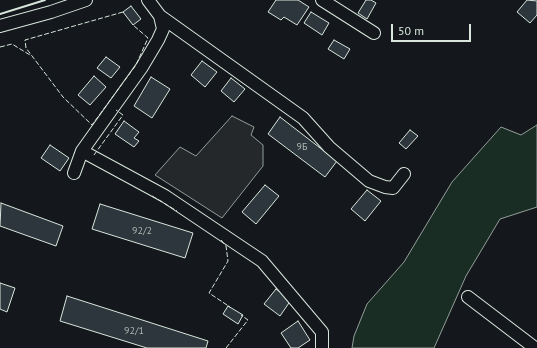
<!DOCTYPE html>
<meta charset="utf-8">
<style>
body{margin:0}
#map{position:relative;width:537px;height:348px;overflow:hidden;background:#14181c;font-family:"PT Sans",sans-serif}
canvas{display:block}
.scale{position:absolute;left:391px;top:24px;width:80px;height:18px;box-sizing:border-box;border:2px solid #d8e6dc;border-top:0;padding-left:5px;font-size:12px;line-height:14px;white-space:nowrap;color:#d8e6dc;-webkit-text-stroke:3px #14181c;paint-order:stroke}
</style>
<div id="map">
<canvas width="537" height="348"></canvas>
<div class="scale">50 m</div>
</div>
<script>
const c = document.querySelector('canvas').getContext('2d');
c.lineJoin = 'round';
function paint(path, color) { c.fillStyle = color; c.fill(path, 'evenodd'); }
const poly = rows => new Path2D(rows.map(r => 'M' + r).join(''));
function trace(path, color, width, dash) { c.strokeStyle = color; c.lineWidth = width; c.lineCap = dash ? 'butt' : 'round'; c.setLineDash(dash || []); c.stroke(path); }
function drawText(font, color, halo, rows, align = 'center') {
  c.font = font + ' "PT Sans",sans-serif'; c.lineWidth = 3; c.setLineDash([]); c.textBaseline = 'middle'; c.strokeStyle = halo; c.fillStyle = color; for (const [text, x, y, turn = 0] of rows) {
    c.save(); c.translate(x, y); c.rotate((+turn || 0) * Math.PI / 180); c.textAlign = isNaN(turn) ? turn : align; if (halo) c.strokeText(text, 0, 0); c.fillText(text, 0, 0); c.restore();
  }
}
const green = poly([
 [537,125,537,207,500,219,466,276,434,348,352,348,354,336,367,304,404,262,452,182,501,127,521,135,537,125]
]);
const parking = poly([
 [232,116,254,127,251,135,263,145,263,166,222,218,155,175,180,147,196,156,232,116]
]);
const building = poly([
 [276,0,298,0,309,7,297,25,284,17,281,20,268,12,276,0],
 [366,0,371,0,376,3,367,19,358,13,366,0],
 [527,0,537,1,537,15,530,23,517,12,527,0],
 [131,6,141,19,133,25,123,12,131,6],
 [311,12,329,23,322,35,304,23,311,12],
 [334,40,350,49,344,59,328,49,334,40],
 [106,57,120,67,111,78,97,68,106,57],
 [202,61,217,72,205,87,191,75,202,61],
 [94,76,106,87,90,105,78,95,94,76],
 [151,77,170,89,152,118,134,106,151,77],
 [231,78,245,89,234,102,221,91,231,78],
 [280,117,337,161,325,177,268,134,280,117],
 [124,121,139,132,134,138,139,141,134,147,115,134,124,121],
 [410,130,418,136,406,149,399,143,410,130],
 [50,145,69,158,60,171,41,158,50,145],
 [265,185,279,196,256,224,242,212,265,185],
 [367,190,381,201,365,221,351,209,367,190],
 [1,203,63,226,56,246,0,226,1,203],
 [100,204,193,233,185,258,92,229,100,204],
 [0,283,15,288,7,312,0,309,0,283],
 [276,289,291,300,280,316,264,304,276,289],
 [67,296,208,341,206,348,147,348,60,321,67,296],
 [228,306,243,315,238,324,223,314,228,306],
 [298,321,310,340,298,348,291,348,281,333,298,321]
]);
const minor = poly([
 [322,0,374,33],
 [160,16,303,118,329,147,369,181,385,187,393,188,404,174],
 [0,26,51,12,86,0],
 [82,151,165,196,262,261,322,332,322,348],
 [74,173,82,151,142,67,158,40,163,29,160,16,148,0],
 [468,297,535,348]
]);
const fence = poly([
 [123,12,25,40,26,48,63,97,92,125,136,65,148,38,133,25],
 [0,47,12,44,30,55],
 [94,155,123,115,116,110],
 [152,196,177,211],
 [221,240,226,246,228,261,209,293,230,307],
 [226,348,248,320,241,315]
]);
const wall = poly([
 [0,14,45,0]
]);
const numberNames = [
 ["9Б",302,147],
 ["92/2",142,231],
 ["92/1",134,331]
];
paint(green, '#1a2d24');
trace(green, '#939e99', 1);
paint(parking, '#24282b');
trace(parking, '#939e99', 1);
paint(building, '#2c363c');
trace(building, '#d8e6dc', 1);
trace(minor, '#d8e6dc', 14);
trace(minor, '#14181c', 12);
trace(fence, '#d8e6dc', 1, [5, 2]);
trace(wall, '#d8e6dc', 2);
drawText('10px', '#adbab4', null, numberNames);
</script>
